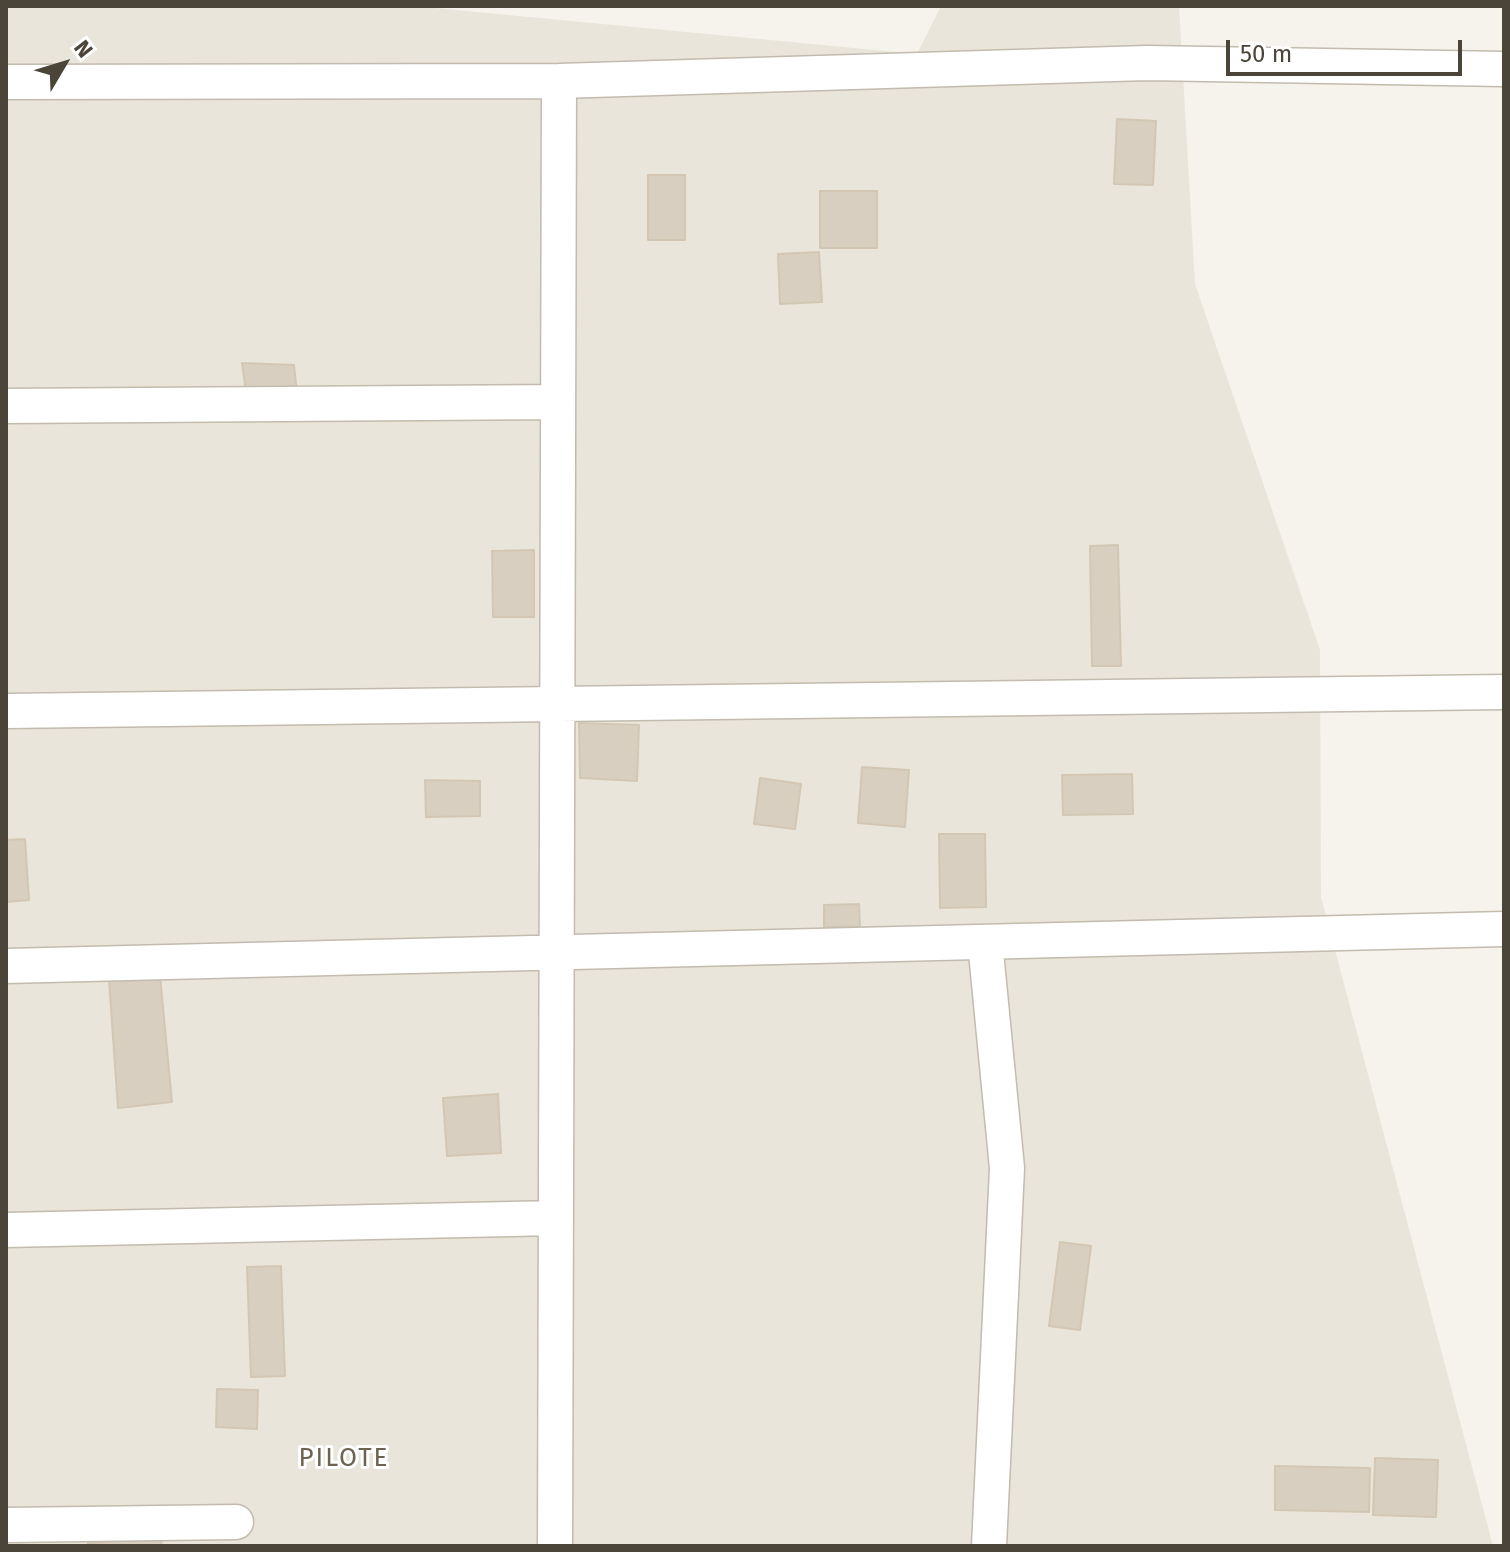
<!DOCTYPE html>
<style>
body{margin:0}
#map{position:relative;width:1510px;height:1552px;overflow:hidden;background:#f6f3ec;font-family:"Fira Sans",sans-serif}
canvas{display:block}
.frame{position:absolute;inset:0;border:8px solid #4b4439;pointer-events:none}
.north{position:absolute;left:24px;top:24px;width:80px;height:80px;-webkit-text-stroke:6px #fff;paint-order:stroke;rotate:52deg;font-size:22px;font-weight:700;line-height:32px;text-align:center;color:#4b4439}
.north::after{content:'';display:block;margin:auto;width:28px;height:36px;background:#4b4439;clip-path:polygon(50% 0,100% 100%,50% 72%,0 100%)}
.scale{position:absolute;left:1226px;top:40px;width:236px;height:36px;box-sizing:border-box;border:4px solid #4b4439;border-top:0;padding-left:10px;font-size:24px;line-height:28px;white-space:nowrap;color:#4b4439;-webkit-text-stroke:6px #fff;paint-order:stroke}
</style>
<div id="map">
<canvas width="1510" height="1552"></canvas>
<div class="frame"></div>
<div class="north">N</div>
<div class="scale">50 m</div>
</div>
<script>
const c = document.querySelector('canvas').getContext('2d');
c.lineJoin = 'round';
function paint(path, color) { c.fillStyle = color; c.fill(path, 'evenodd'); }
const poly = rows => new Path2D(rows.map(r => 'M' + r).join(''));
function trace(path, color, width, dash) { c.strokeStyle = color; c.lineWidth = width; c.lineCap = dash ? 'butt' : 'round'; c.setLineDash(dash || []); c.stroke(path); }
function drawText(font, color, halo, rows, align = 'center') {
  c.font = font + ' "Fira Sans",sans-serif'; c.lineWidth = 6; c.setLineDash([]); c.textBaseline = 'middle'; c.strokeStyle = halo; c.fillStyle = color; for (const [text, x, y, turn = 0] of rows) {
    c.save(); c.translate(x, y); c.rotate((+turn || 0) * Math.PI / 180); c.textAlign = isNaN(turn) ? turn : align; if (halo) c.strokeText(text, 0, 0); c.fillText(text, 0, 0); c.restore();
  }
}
const residential = poly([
 [6,6,414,6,917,54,941,6,1179,6,1195,284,1320,650,1321,897,1493,1546,6,1546]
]);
const building = poly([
 [1117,119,1156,121,1153,185,1114,184,1117,119],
 [648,175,685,175,685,240,648,240,648,175],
 [820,191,877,191,877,248,820,248,820,191],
 [819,252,822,302,780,304,778,254,819,252],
 [242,363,294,365,297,394,246,392,242,363],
 [1118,545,1121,666,1092,666,1090,546,1118,545],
 [534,550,534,617,493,617,492,551,534,550],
 [579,723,639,725,637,781,580,778,579,723],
 [862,767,909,770,905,827,858,823,862,767],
 [1132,774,1133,814,1063,815,1062,775,1132,774],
 [760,778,801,784,795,829,754,824,760,778],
 [425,780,480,781,480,816,426,817,425,780],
 [939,834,985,834,986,907,940,908,939,834],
 [25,839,29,900,6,902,6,840,25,839],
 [859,904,860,927,824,927,824,905,859,904],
 [160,976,172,1102,118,1108,109,980,160,976],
 [498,1094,501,1153,447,1156,443,1098,498,1094],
 [1060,1242,1091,1246,1080,1330,1049,1326,1060,1242],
 [281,1266,285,1376,251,1377,247,1267,281,1266],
 [217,1389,258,1390,257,1429,216,1427,217,1389],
 [1375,1458,1438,1460,1436,1517,1373,1515,1375,1458],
 [1275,1466,1370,1468,1369,1512,1275,1510,1275,1466],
 [162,1538,161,1546,88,1546,88,1543,162,1538]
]);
const street = poly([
 [6,82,559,81,1147,63,1504,69],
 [6,406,558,402],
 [6,711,1504,692],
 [985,942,1007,1168,989,1546],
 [6,966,1504,929],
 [6,1230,556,1218],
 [6,1525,236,1522],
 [555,1546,559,81]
]);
const neighbourhoodNames = [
 ["PILOTE",344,1459]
];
paint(residential, '#eae5da');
paint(building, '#d8cfc1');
trace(building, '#d3c7b4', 2);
trace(street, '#c2bbae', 37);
trace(street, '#fff', 34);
c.letterSpacing = '2px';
drawText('26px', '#6e6250', '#fff', neighbourhoodNames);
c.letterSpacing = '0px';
</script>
